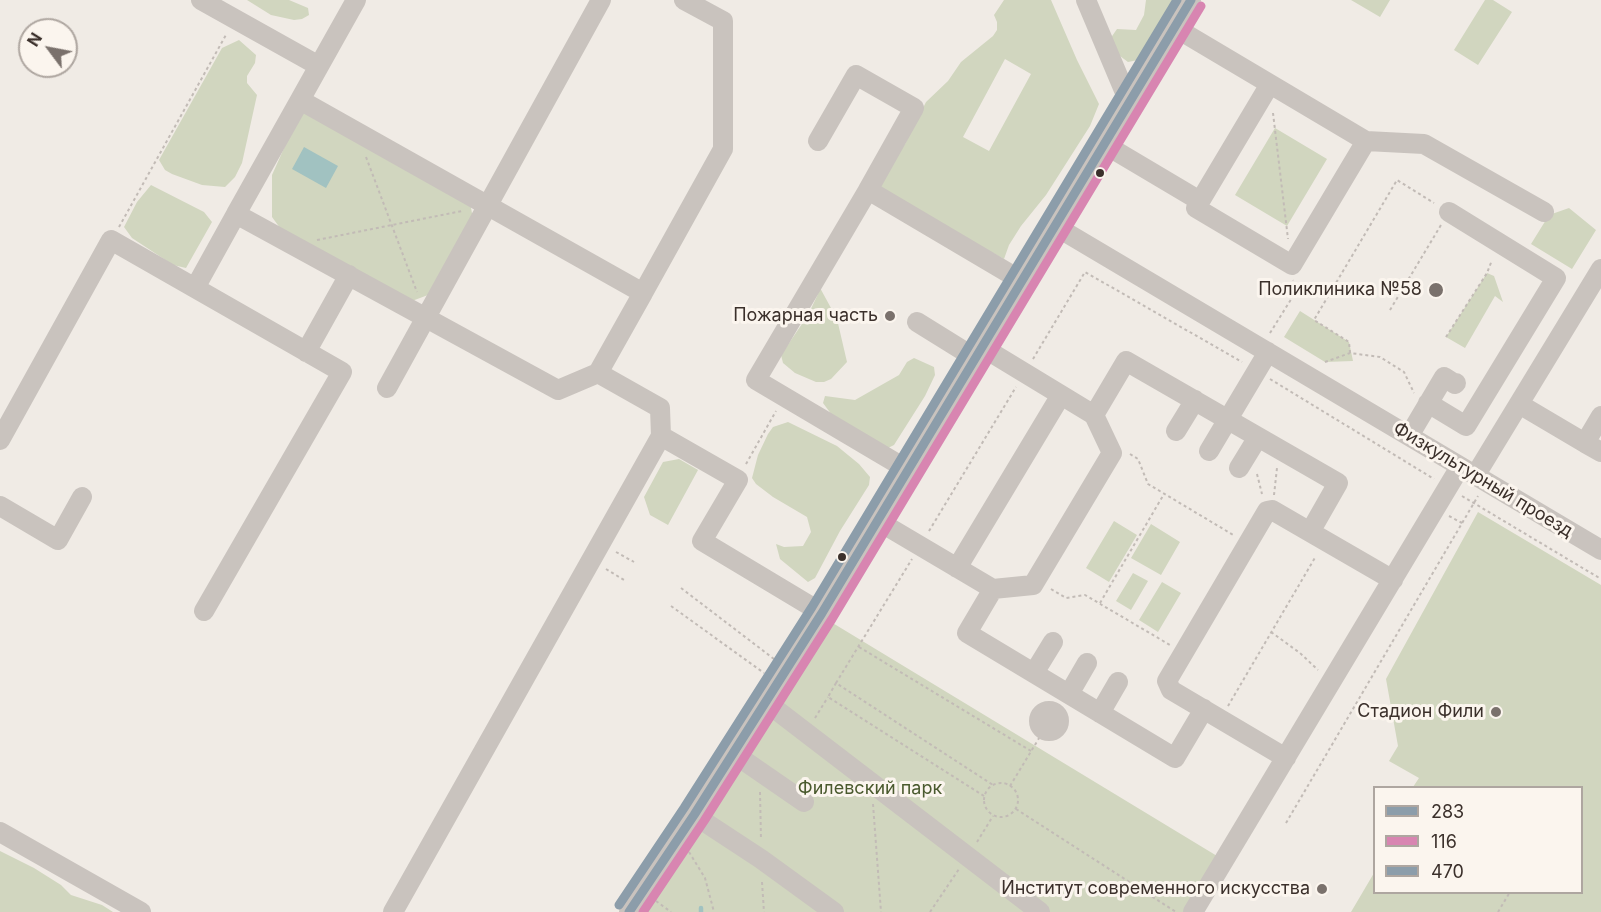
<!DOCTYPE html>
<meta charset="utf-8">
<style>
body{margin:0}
#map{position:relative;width:1601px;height:912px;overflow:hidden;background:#f0ebe5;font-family:Inter,sans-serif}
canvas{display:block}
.legend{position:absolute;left:1373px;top:786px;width:210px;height:108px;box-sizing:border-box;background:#fbf5ee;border:2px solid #aea6a0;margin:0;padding:8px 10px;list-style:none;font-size:18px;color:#3b302b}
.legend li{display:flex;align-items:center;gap:12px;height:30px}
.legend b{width:30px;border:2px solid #aea6a0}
.north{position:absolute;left:18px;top:18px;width:60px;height:60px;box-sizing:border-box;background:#fbf5ee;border:2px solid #aea6a0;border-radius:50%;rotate:302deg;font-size:16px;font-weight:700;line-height:24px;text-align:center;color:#3b302b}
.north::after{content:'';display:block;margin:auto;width:21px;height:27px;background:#7a716c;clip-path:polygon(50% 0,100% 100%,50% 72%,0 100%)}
</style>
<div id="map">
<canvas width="1601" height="912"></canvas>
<ul class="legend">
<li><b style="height:8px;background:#8c9daa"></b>283</li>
<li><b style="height:8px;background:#d885b1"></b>116</li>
<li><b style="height:8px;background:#8c9daa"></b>470</li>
</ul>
<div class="north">N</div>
</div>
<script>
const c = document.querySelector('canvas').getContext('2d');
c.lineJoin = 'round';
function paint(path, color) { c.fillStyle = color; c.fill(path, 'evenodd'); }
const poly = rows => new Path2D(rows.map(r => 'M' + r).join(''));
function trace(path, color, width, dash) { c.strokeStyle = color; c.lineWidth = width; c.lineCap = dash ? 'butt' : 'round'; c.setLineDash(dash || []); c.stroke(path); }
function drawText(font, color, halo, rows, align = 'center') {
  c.font = font + ' Inter,sans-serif'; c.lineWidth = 6; c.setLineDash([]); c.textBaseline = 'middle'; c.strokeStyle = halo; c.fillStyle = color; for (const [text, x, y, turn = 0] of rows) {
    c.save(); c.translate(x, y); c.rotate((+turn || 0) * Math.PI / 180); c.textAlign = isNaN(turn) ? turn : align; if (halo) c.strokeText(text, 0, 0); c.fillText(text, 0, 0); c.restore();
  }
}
const green = poly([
 [247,0,289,0,308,8,309,15,302,19,294,20,271,15],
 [1004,0,1051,0,1077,60,1099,104,1090,126,1046,195,1021,226,1009,245,1004,259,883,193,877,179,905,144,926,102,948,81,961,62,993,36,997,30,997,22,994,15],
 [1005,59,1031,74,989,151,963,137],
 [1146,0,1176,0,1150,45,1138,60,1128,62,1116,53,1110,39,1117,29,1136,30,1144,15],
 [1351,0,1390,0,1380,17],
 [1485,0,1493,0,1512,12,1478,65,1454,50],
 [239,40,256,55,255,63,247,76,247,83,257,95,242,163,235,177,225,187,202,185,172,174,165,170,159,160,222,48],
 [302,108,470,202,473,219,428,295,412,301,283,232,272,217,272,175],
 [1275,128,1327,159,1287,226,1235,195],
 [151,185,204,212,212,222,186,268,173,265,132,238,124,227,137,202],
 [1569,208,1596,230,1572,269,1531,244,1549,215],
 [1487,273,1494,276,1503,302,1495,296,1465,348,1446,337],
 [819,286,837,319,847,362,831,379,824,382,816,382,795,373,783,363,781,355,808,315,818,294],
 [1300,311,1349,342,1353,361,1325,362,1284,337],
 [914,358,934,367,935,375,925,396,894,445,888,448,840,426,823,403,825,396,855,400,899,375,907,362],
 [788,422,837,446,859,464,870,477,869,485,840,531,815,578,808,582,780,559,776,544,784,547,803,546,811,532,807,517,773,497,756,484,752,478,758,455,768,434,773,427],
 [679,459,698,470,668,525,650,515,644,497,663,462],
 [1478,512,1601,585,1601,912,1351,912,1374,873,1374,892,1582,892,1582,788,1413,787,1419,778,1389,761,1398,746,1386,679],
 [1114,521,1137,535,1109,582,1086,568],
 [1151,524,1180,542,1161,575,1131,558],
 [1133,573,1148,581,1131,610,1116,601],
 [1162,582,1181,593,1158,632,1139,620],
 [831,622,1222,859,1190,912,646,912],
 [0,851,34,868,61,885,71,895,102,905,113,912,0,912]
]);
const water = poly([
 [304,147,338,166,326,188,292,169]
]);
const stream = poly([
 [701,912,701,908]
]);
const path = poly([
 [1273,113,1288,239],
 [366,157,417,292],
 [119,227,227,33],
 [317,240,462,211],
 [1390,310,1441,225],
 [1270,333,1295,293,1293,280],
 [1446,337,1487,273,1492,260],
 [1350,353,1349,342,1314,320,1397,180,1434,203],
 [1033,359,1085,272,1242,362],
 [1325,362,1350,353,1380,357,1404,372,1414,393],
 [1270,379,1434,479],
 [1130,454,1138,459,1148,484,1235,536],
 [746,464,776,411],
 [1257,474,1262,494],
 [1274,495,1277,468],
 [1462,496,1601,579],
 [1449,516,1462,523],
 [929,531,1016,387],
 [616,552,634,562],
 [606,569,624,580],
 [681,588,774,659],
 [1051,589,1066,598,1085,595,1170,645],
 [1100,603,1164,494],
 [671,606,764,673],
 [1271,632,1300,653,1318,670],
 [859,647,1031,751],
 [836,683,912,559],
 [1228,706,1316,556],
 [815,718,828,697],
 '984 800a17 17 0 1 1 34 0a17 17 0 1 1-34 0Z',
 [1010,786,1044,730],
 [760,792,761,840],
 [984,796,828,697,836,683,993,785],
 [873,804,881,912],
 [1016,809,1176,912],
 [1286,823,1478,496],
 [977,842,993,816],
 [689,852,705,878,714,912],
 [762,882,764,912],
 [656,901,671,912],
 [930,912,959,869],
 [1498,912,1510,892]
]);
const minor = poly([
 [201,0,319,66,300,100,643,293,598,373,660,408,661,436,393,912],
 [1086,0,1129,102],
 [1174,27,1366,141,1424,144,1544,212],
 [319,66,356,0],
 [1270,84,1196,208,1292,265,1366,141],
 [300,100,236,214,558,390,598,373],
 [818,141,856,75,914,108,868,190],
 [1104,144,1200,201],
 [1055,226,1601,550],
 [195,288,236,214],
 [643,293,723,149,723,21,684,0],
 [917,322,975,358],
 [982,347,1094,415,1126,361,1338,483,1310,532,1393,580],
 [306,352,349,275],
 [387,388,601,0],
 [1428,403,1466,426,1556,278,1449,212],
 [1519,404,1585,443],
 [1601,416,1585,443,1601,452],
 [1176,431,1195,400],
 [661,436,738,480,702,541,822,613],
 [1409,436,1444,377,1455,384,1456,383],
 [0,440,111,240,342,372,204,611],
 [1209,451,1268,352],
 [1239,468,1258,437],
 [908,470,756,380,868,190,1022,281],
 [1475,476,1601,269],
 [0,506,58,540,82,497],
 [878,521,993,589,967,633,1175,758,1204,709],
 [957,568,1061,395],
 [993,589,1033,585,1112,453,1094,415],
 [1034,673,1053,642],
 [1069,694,1087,663],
 [766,702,1040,912],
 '1039 721a10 10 0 1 1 20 0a10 10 0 1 1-20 0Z',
 [1100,713,1118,682],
 [733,753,804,802],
 [1286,758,1171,690,1167,681,1267,511,1272,510,1310,532],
 [694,815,761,859,834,912],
 [0,832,141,912],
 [629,912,694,815,822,613,1191,0],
 [1193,912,1460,467]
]);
const bus1 = poly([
 [629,912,694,815,822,613,1191,0]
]);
const bus2 = poly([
 [643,912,704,821,832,619,1201,6]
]);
const bus3 = poly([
 [619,905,684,808,812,607,1177,0]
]);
const markers = [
 [1100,173,5,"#3b302b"],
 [1436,290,8,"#7a716c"],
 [890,316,6,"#7a716c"],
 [842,557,5,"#3b302b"],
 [1496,712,6,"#7a716c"],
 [1322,889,6,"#7a716c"]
];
const poiNames = [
 ["Поликлиника №58",1422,290],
 ["Пожарная часть",878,316],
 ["Стадион Фили",1484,712],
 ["Институт современного искусства",1310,889]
];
const streetNames = [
 ["Физкультурный проезд",1483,480,31]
];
const parkNames = [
 ["Филевский парк",870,789]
];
paint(green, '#d1d6bf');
paint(water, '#a1c2c1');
trace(stream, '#a1c2c1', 4.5);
trace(path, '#c2bbb6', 2, [3, 3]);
trace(minor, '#c9c3be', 20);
trace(bus1, '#8c9daa', 9);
trace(bus2, '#d885b1', 9);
trace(bus3, '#8c9daa', 9);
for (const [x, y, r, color] of markers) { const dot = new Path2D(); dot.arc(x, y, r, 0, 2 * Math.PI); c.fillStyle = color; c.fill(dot); trace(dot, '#fbf5ee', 2); }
drawText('18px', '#3b302b', '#fbf5ee', poiNames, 'right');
drawText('18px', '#3b302b', '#fbf5ee', streetNames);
drawText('18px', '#4a5a2e', '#fbf5ee', parkNames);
</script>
